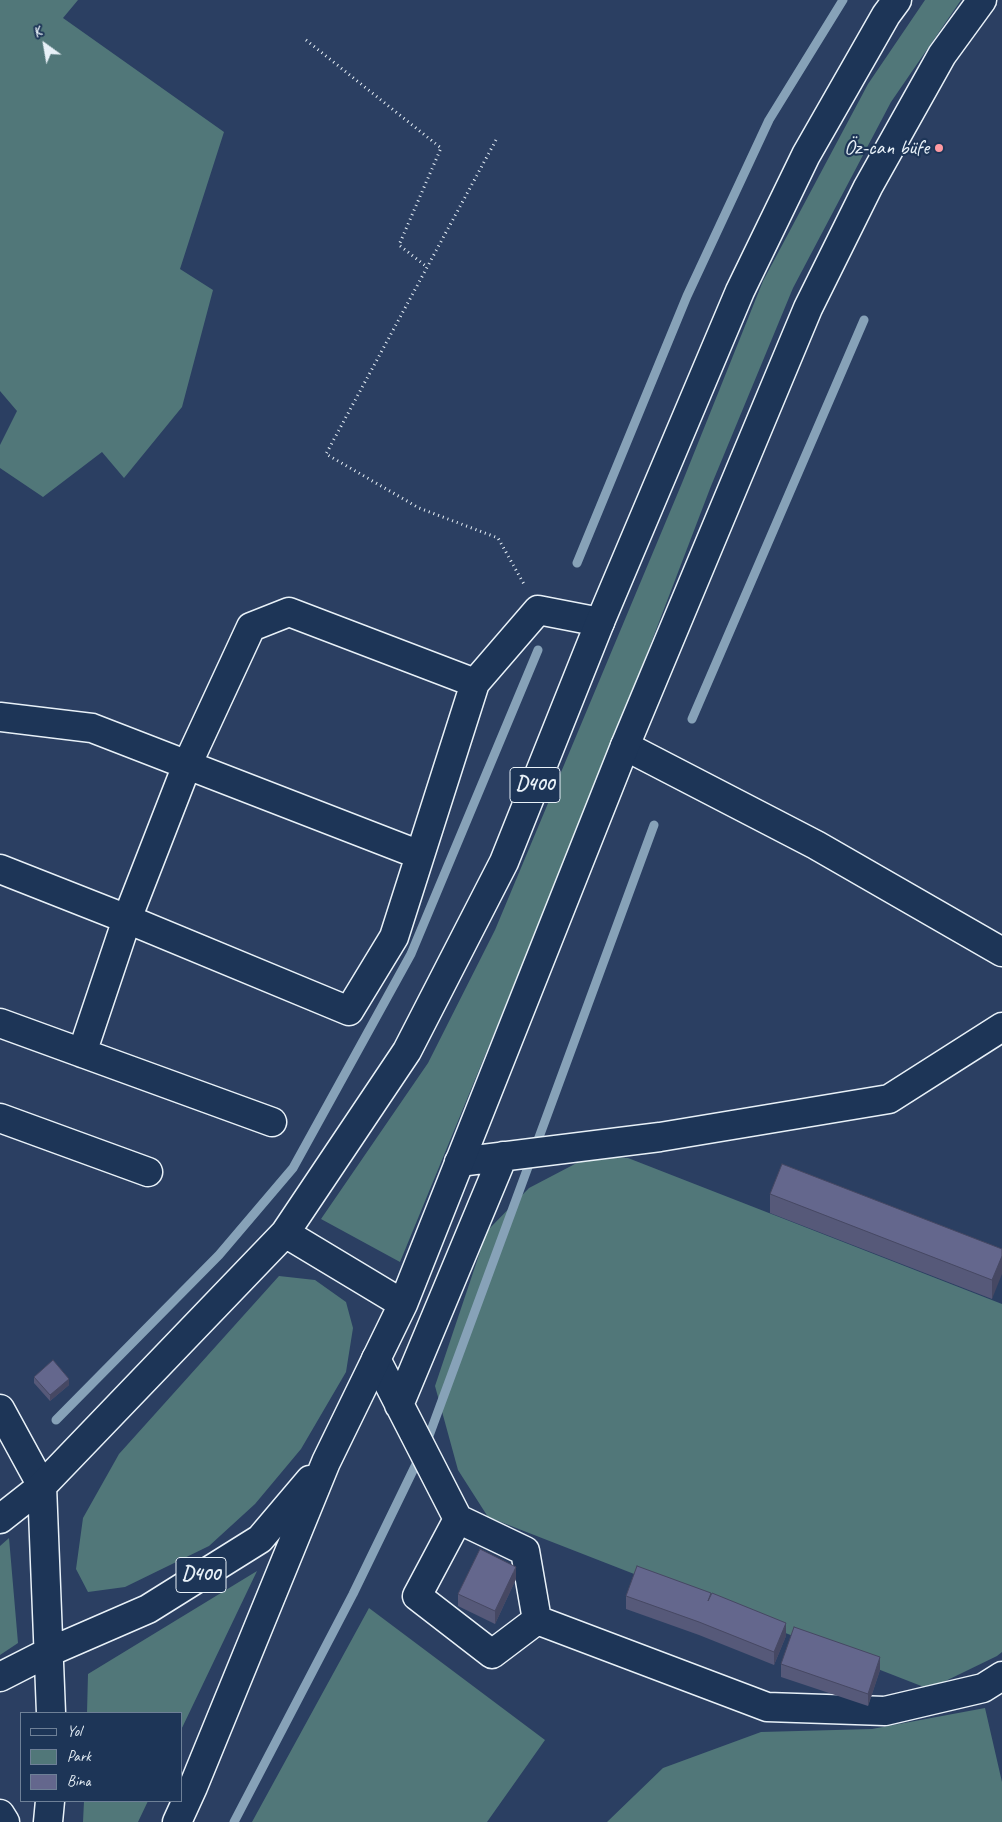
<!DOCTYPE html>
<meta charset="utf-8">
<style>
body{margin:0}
#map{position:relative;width:1002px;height:1822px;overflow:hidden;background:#2b3f62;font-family:Caveat,sans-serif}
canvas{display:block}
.legend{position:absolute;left:20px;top:1712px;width:162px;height:90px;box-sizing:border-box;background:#1d3557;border:1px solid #6e8097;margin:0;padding:6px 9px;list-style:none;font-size:15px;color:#e8f1f8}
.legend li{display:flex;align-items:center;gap:10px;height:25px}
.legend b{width:25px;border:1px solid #6e8097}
.north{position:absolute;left:20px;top:20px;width:50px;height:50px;-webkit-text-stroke:4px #1d3557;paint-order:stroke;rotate:328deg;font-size:14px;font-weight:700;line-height:20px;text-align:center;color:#e8f1f8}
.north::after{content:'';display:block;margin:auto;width:18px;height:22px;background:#e8f1f8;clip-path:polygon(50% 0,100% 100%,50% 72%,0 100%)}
</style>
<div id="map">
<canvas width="1002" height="1822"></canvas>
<ul class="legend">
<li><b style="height:6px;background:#1d3557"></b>Yol</li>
<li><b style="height:14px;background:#517779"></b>Park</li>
<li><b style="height:14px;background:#64678d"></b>Bina</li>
</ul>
<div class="north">K</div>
</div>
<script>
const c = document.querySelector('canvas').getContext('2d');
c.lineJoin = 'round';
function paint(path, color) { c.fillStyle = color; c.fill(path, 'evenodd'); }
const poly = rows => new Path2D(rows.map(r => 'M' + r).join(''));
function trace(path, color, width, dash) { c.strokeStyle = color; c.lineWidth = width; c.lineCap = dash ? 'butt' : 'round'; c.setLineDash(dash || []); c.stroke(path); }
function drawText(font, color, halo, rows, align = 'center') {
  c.font = font + ' Caveat,sans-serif'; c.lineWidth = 4.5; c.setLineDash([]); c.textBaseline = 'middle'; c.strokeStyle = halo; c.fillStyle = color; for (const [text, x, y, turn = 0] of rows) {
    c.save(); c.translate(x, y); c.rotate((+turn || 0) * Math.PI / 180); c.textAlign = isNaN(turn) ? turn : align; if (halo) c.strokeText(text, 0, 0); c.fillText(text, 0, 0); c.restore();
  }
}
const green = poly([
 [0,0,78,0,63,18,224,132,180,269,213,290,182,407,124,478,102,452,43,497,0,468,0,445,17,411,0,391],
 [925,0,961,0,891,102,793,288,711,486,604,766,400,1262,321,1219,428,1063,495,930,682,483,763,281,868,84],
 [592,1155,628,1158,1002,1304,1002,1652,997,1656,929,1689,488,1517,458,1470,435,1386,487,1231,529,1188],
 [279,1276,315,1280,346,1302,353,1328,346,1372,301,1449,255,1504,209,1546,125,1587,88,1592,76,1569,83,1518,119,1454],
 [9,1538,18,1643,0,1655,0,1546],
 [257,1571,181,1730,181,1713,87,1713,88,1674],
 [369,1608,545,1740,487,1822,252,1822],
 [985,1708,1002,1782,1002,1822,607,1822,663,1768,761,1732,872,1729],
 [84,1801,148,1801,138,1822,83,1822]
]);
const stream = poly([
 [577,563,687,296,769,120,843,0],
 [692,719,864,320],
 [56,1420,219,1255,293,1168,411,954,538,650],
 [426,1444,654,825],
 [234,1822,353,1594,420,1456]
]);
const path = poly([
 [306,40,441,148,399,245,427,267],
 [496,140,326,454,419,508,498,538,525,586]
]);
const minor = poly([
 [0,717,92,728,420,855],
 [625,746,816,845,1002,952],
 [0,869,127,919,349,1011,394,937,475,683],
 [0,1023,272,1122],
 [82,1053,127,919,187,765,251,627,289,612,475,683,538,610,600,622],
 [0,1118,148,1172],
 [459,1162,660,1137,889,1099,1002,1027],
 [376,1359,458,1519,417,1596,492,1654,537,1620,525,1551,458,1519],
 [399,1405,503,1156],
 [0,1409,42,1486],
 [537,1620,767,1707,885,1711,983,1688,1002,1676]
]);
const highway = poly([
 [285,1233,403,1304],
 [42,1486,51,1713],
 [0,1519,42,1486,285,1233,407,1051,504,862,600,622,740,291,806,155,886,15,897,0],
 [0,1677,49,1652,148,1609,260,1539,310,1480],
 [0,1814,5,1822],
 [48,1822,50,1801],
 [177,1822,193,1787,326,1462,403,1304,625,746,808,308,868,187,942,55,982,0]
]);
const wall = poly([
 [770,1194,1002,1249,992,1299,770,1213],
 [34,1377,69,1385,50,1401,34,1383],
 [516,1579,495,1624,458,1606,458,1594],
 [626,1596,711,1596,786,1636,774,1665,699,1635,626,1609],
 [781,1664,880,1670,868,1706,781,1677]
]);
const shadedWall = poly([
 [1002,1256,1002,1274,992,1299,992,1280],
 [69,1379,69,1385,50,1401,50,1395],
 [516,1567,516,1579,495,1624,495,1611],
 [786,1623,786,1636,774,1665,774,1652],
 [880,1657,880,1670,868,1706,868,1694]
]);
const building = poly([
 [782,1164,1002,1249,1002,1256,992,1280,770,1194,782,1164],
 [53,1360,69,1379,50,1395,34,1377,53,1360],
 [480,1549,516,1567,495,1611,458,1594,480,1549],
 [637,1566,711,1593,708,1601,712,1593,786,1623,774,1652,699,1622,626,1596,637,1566],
 [794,1627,880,1657,868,1694,781,1664,794,1627]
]);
const markers = [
 [939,148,5,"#ff9aa2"]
];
const shields = [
 [535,785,50],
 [201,1575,50]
];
const shieldNames = [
 ["D400",535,785],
 ["D400",201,1575]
];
const poiNames = [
 ["Öz-can büfe",929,148]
];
paint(green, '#517779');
trace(stream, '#87a2b8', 9);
trace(minor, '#e8f1f8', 31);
trace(highway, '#e8f1f8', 31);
trace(path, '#e8f1f8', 3, [1, 4]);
trace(minor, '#1d3557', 28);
trace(highway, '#1d3557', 28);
paint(wall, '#565979');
paint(shadedWall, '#464863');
paint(building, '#64678d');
trace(building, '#464863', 1);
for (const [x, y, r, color] of markers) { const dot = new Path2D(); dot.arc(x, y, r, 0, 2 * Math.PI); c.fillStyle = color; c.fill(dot); trace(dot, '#1d3557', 2); }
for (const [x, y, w] of shields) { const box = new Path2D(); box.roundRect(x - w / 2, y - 17.5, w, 35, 4); c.fillStyle = '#1d3557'; c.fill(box); trace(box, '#e8f1f8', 1); }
drawText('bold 20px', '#e8f1f8', null, shieldNames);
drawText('21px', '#e8f1f8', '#1d3557', poiNames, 'right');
</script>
